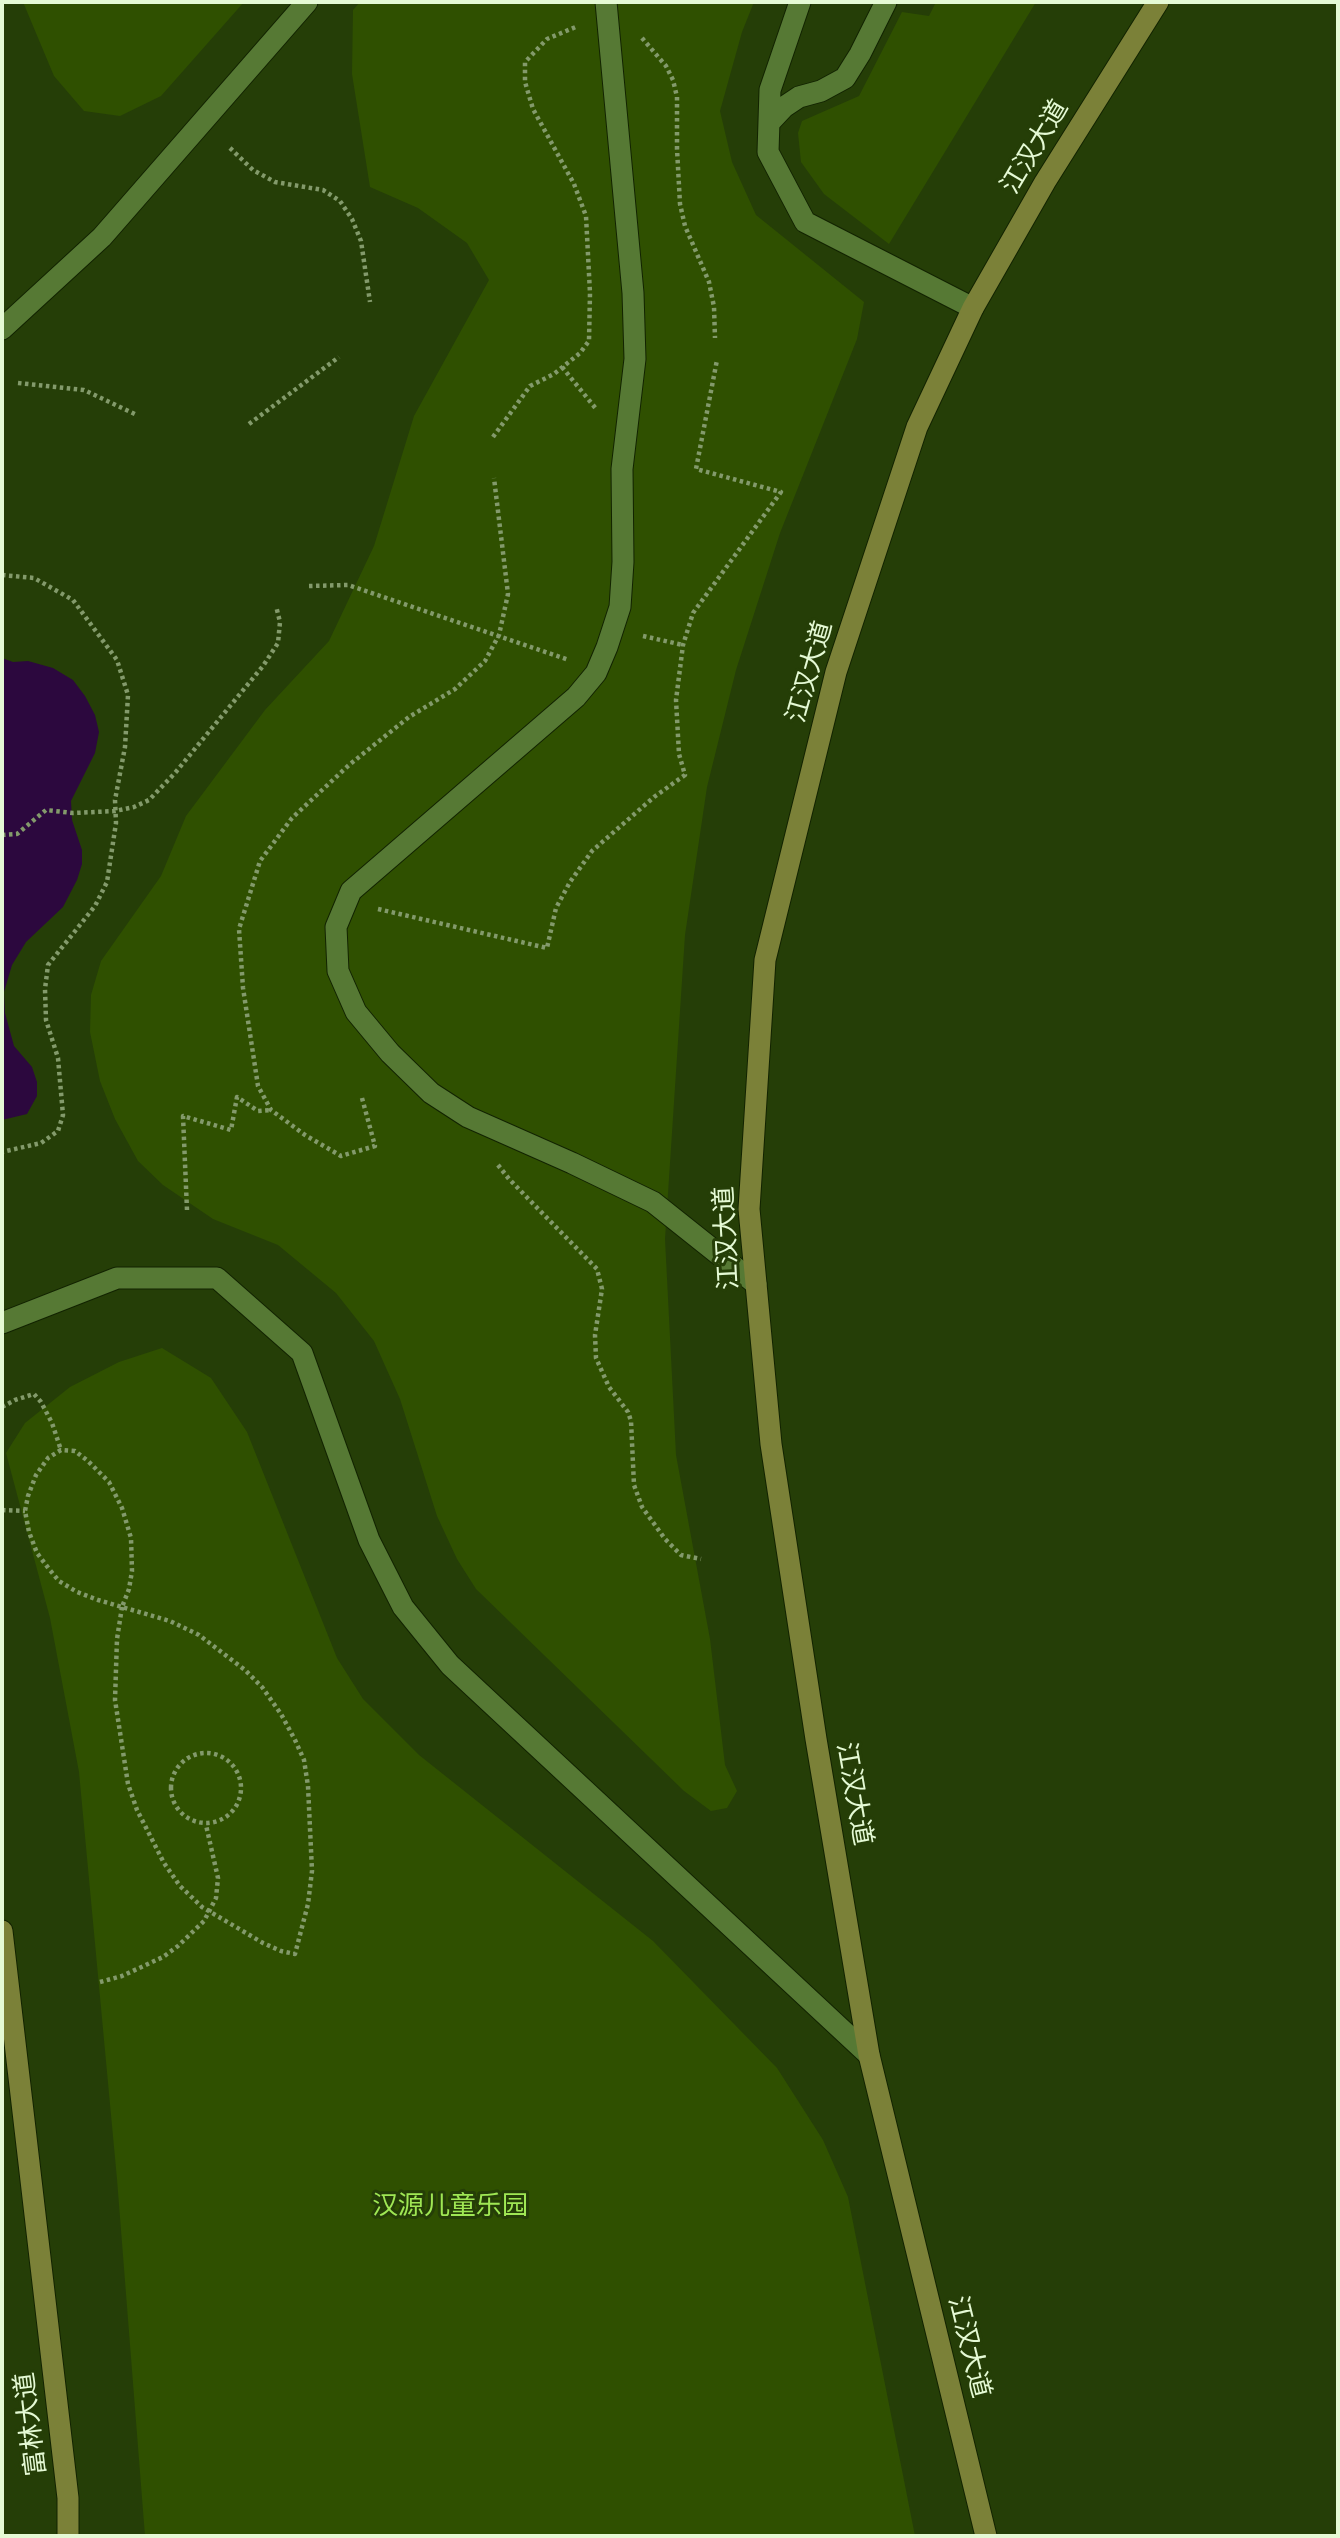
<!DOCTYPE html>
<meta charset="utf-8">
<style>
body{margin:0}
#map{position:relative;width:1340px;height:2538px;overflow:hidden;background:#253e07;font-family:Cabin,sans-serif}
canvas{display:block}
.frame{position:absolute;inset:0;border:4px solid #e5fad5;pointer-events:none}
</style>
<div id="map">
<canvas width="1340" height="2538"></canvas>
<div class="frame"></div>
</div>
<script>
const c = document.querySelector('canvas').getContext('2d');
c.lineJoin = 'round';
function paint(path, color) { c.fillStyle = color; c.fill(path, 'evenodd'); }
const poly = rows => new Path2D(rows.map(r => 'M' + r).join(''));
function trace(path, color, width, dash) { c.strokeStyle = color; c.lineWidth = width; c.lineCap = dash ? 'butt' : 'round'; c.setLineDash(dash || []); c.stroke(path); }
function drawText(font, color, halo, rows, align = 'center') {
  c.font = font + ' Cabin,"Noto Sans SC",sans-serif'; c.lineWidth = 6; c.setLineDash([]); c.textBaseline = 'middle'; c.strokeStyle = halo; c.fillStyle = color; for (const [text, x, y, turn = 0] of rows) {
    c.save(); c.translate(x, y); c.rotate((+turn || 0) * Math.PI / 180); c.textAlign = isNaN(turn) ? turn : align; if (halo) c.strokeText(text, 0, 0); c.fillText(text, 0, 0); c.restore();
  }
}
const green = poly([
 [23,2,244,2,161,96,120,116,84,111,54,76],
 [360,2,754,2,742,32,720,111,732,162,756,215,864,302,857,339,780,533,736,670,707,787,685,935,665,1239,676,1455,710,1639,725,1765,737,1791,727,1808,711,1811,684,1791,476,1589,457,1559,437,1516,400,1399,374,1341,336,1293,278,1245,213,1219,163,1185,138,1161,115,1119,100,1081,90,1032,91,995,101,961,161,876,186,816,265,710,329,641,374,546,414,416,489,280,467,243,418,208,370,187,352,74,353,10],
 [936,2,1036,2,889,244,824,194,801,162,798,133,802,121,859,96,902,12,929,16],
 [162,1348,211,1378,247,1432,337,1658,363,1699,419,1755,653,1941,777,2068,823,2140,848,2197,915,2536,145,2536,117,2179,79,1772,50,1618,6,1453,25,1423,70,1387,119,1362]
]);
const water = poly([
 [2,658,13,662,28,661,53,668,73,680,85,696,95,715,99,732,95,753,71,801,72,820,82,850,82,864,77,880,63,907,26,942,12,965,4,992,5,1013,14,1046,32,1067,37,1082,37,1096,27,1114,2,1120]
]);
const path = poly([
 [642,38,666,66,673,80,677,97,677,149,680,204,685,226,709,282,714,307,715,338],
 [230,148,253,170,275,182,323,190,340,201,352,219,361,241,370,302],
 [562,367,597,410],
 [18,383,84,390,137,415],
 [249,424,339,357],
 [493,437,530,386,554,374,580,353,589,341,590,293,586,216,574,184,533,109,525,82,525,62,547,39,578,26],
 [2,575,34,578,73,600,117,660,128,695,125,747,115,800,116,823,107,882,95,906,48,965,45,989,46,1020,58,1058,63,1115,58,1131,41,1143,2,1152],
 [309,586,348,585,569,660],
 [643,636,683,645],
 [2,835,17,834,46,810,73,813,115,811,134,807,149,800,175,773,263,666,278,643,280,622,276,606],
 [378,909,547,948,556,908,570,882,592,851,654,797,685,775,679,754,676,700,683,645,693,613,781,492,696,469,717,360],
 [362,1098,375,1146,341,1156,305,1135,271,1110,258,1086,243,988,239,929,260,861,292,818,349,765,409,717,455,689,485,661,499,635,508,594,494,478],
 [498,1165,509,1179,597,1269,602,1289,595,1335,596,1358,609,1387,628,1412,631,1421,634,1485,642,1507,665,1539,681,1555,701,1559],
 [187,1210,183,1116,231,1130,237,1097,258,1111,271,1110],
 [2,1407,15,1400,34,1394,41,1402,52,1423,61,1450],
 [2,1510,25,1511],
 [122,1607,117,1639,115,1700,128,1784,137,1810,164,1863,180,1886,202,1907,263,1943,281,1951,295,1954,308,1904,312,1871,308,1786,304,1760,295,1740,281,1714,262,1687,245,1670,199,1635,170,1621,98,1600,77,1592,59,1581,49,1569,37,1553,29,1532,25,1511,28,1496,36,1475,48,1458,61,1450,75,1451,88,1461,109,1482,122,1508,131,1538,132,1571,129,1589,122,1607],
 '171 1788a35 35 0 1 1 70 0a35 35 0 1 1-70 0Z',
 [100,1982,122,1976,163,1957,178,1946,204,1921,216,1898,218,1878,206,1825]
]);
const minor = poly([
 [606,2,633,293,635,359,622,469,623,562,620,607,607,647,596,673,576,697,351,891,336,927,338,971,356,1012,390,1053,431,1093,468,1117,572,1163,653,1202,756,1284],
 [800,2,770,90,768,152,805,222,973,308],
 [769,123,784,107,799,97,821,91,845,78,860,54,886,2],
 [2,329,102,237,307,2],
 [2,1323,117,1278,217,1278,302,1353,369,1540,403,1607,450,1665,869,2055]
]);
const secondary = poly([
 [2,1931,68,2498,68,2536],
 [986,2536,869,2055,816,1739,771,1444,749,1209,765,960,836,672,917,427,973,308,1045,182,1158,2]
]);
const streetNames = [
 ["江汉大道",1035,147,-59],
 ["江汉大道",810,672,-74],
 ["江汉大道",727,1238,-93],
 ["江汉大道",854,1794,80],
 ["江汉大道",969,2347,76],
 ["富林大道",31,2424,-97]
];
const parkNames = [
 ["汉源儿童乐园",450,2206]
];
paint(green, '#2f5000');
paint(water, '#2c083e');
trace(minor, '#122300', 23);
trace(secondary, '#122300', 23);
trace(path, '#839a6b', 4.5, [3.5, 3.5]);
trace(minor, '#567934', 21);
trace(secondary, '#7b8138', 21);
drawText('26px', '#e5fad5', '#253e07', streetNames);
drawText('26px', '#9fe754', '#253e07', parkNames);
</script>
